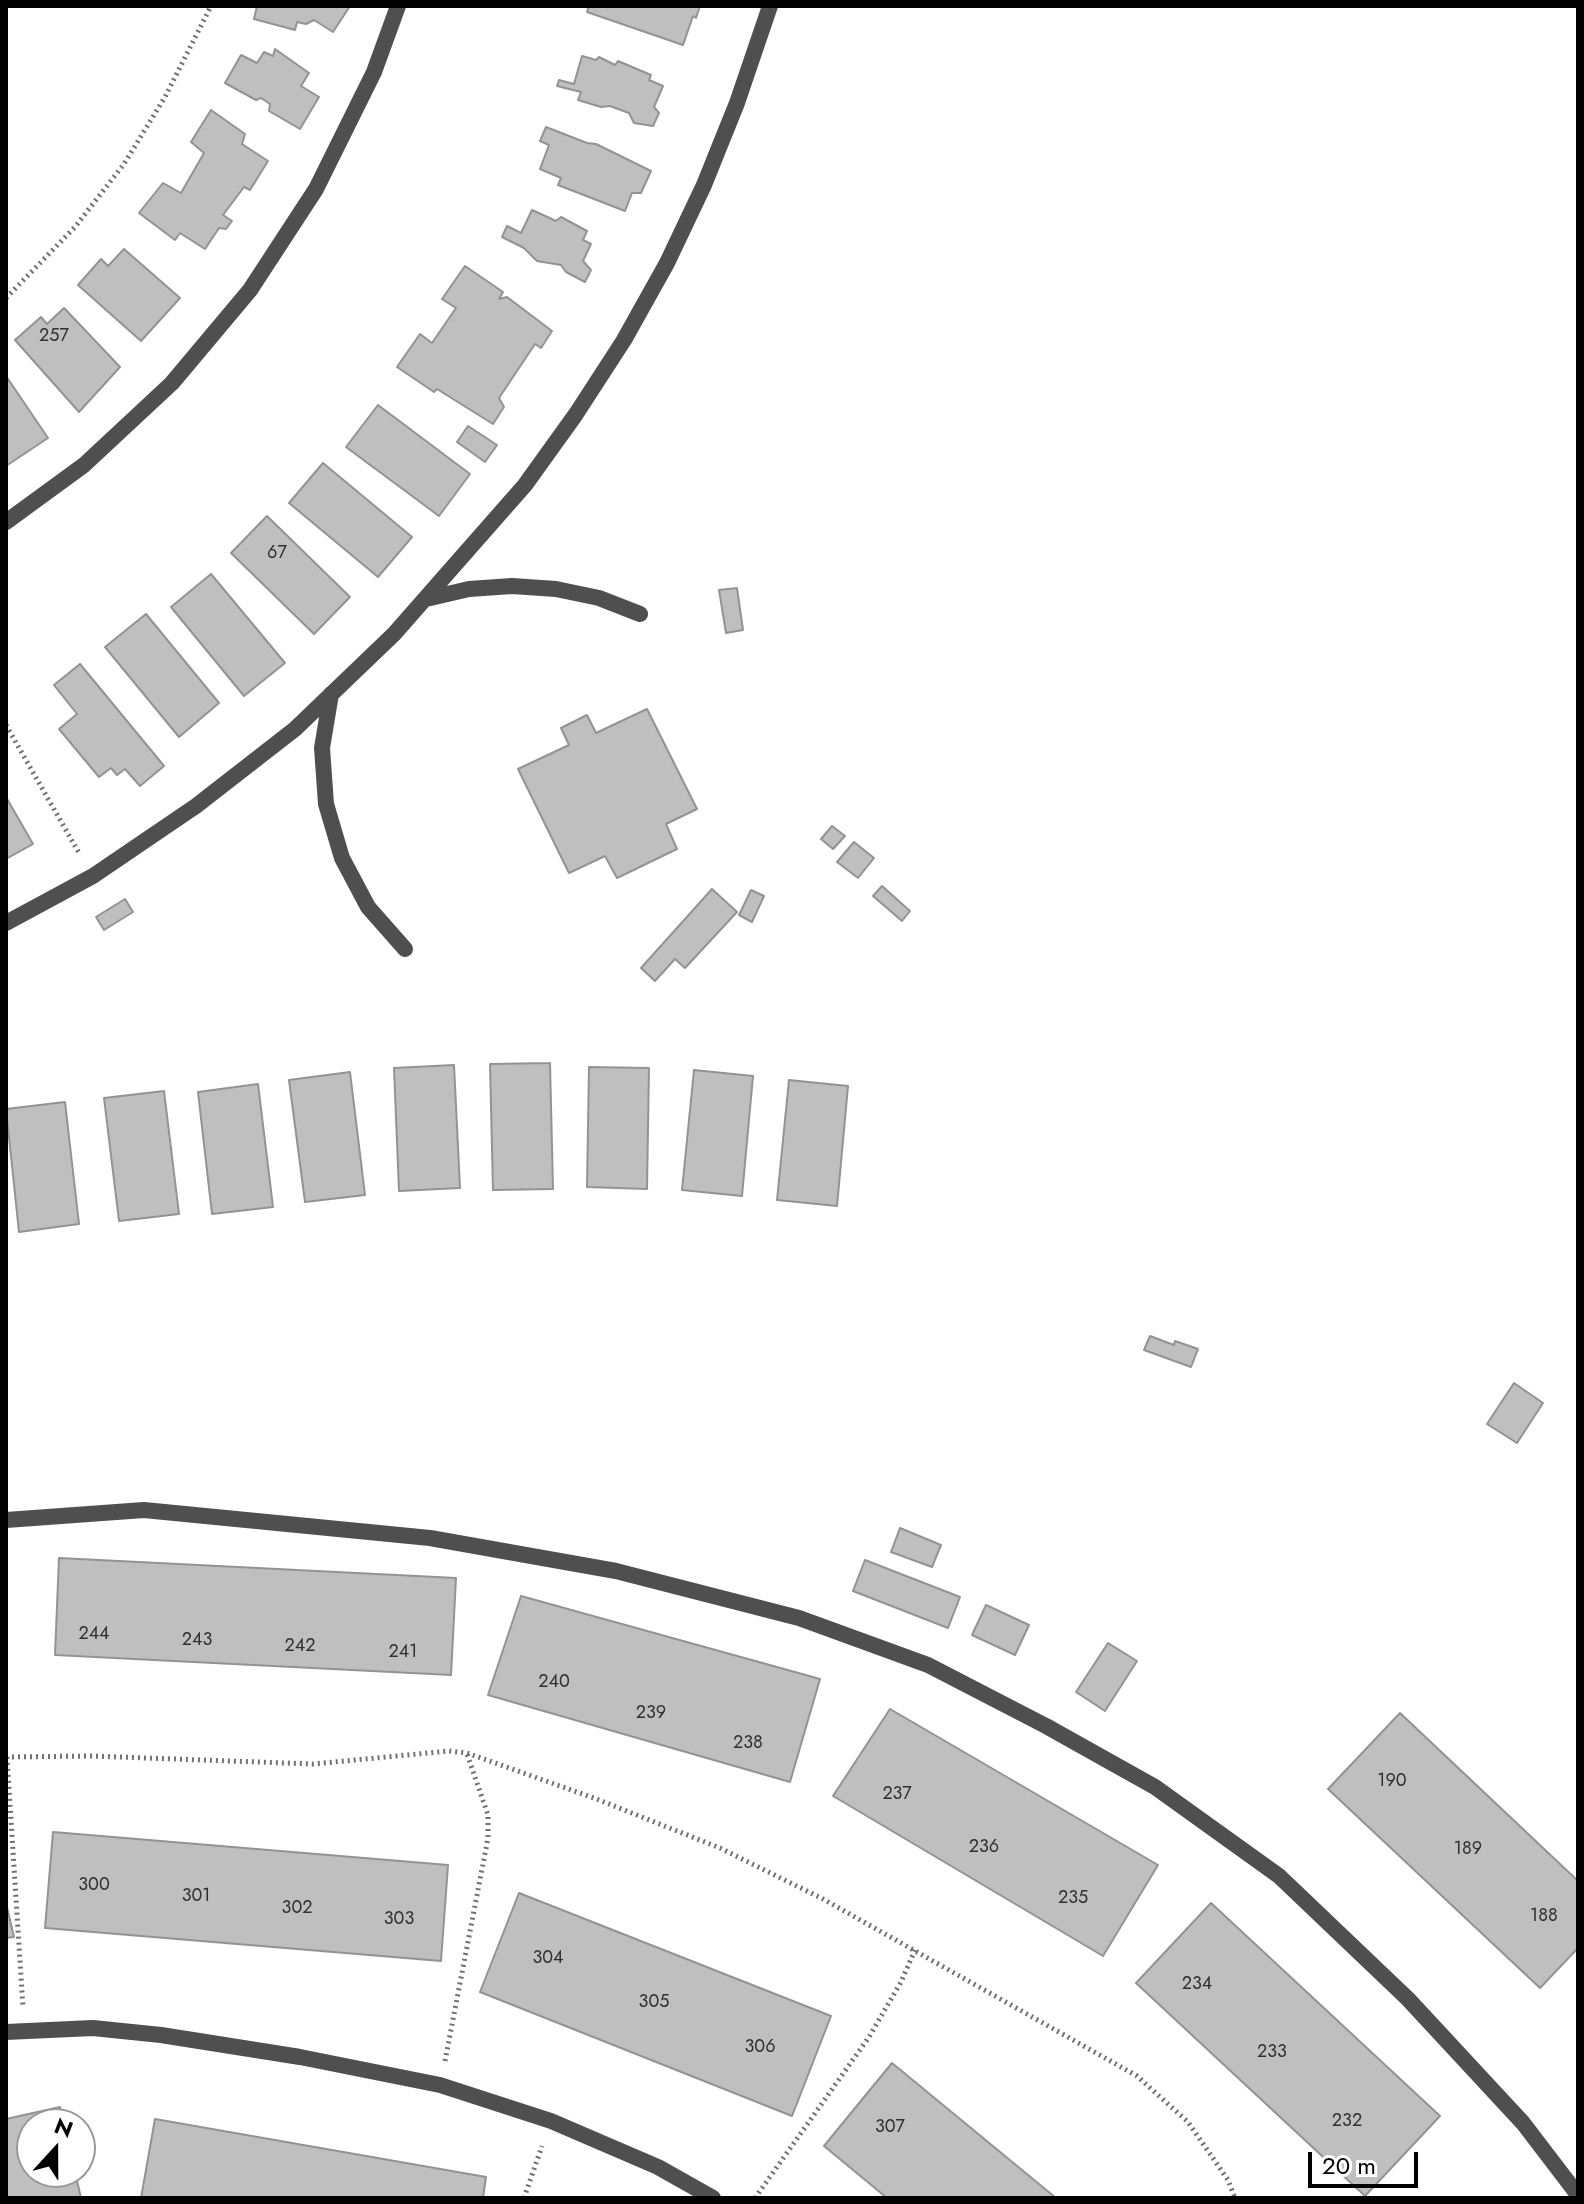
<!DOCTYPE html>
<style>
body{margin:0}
#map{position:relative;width:1584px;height:2204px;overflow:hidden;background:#fff;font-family:Jost,sans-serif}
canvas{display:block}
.frame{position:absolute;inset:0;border:8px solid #000;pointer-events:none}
.north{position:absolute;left:16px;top:2108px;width:80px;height:80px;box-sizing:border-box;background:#fff;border:2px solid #999;border-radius:50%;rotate:21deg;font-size:22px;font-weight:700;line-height:32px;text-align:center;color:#000}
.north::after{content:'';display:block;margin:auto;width:28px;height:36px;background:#000;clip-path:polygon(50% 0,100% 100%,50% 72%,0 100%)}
.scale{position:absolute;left:1308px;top:2152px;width:110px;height:36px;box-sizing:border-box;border:4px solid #000;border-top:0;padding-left:10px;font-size:24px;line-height:28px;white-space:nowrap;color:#000;-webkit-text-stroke:6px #fff;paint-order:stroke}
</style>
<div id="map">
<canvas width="1584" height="2204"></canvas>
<div class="frame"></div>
<div class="north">N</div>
<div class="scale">20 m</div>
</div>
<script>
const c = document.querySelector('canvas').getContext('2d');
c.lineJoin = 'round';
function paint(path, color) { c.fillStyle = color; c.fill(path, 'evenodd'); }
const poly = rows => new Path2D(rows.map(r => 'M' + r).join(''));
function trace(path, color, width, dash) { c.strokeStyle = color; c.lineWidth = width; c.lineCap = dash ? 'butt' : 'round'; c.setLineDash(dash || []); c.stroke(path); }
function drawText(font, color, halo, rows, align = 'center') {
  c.font = font + ' Jost,sans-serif'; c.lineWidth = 7; c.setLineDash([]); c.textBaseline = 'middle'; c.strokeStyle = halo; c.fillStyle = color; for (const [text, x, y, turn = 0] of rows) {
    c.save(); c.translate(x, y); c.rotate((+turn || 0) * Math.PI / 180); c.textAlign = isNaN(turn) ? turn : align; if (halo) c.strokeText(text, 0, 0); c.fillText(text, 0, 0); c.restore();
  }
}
const building = poly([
 [257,6,350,6,333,32,314,20,306,24,297,22,295,30,254,19,257,6],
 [589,6,700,6,696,18,693,16,683,45,587,12,589,6],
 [275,49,309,73,301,86,319,97,300,129,269,111,270,104,261,98,256,100,225,83,241,55,257,63,264,52,273,56,275,49],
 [582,56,596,60,599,57,615,65,618,61,651,75,649,80,663,86,654,107,659,113,653,126,634,123,629,113,610,106,601,107,578,100,581,92,557,86,559,80,574,84,582,56],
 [211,110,245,134,242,144,268,161,250,190,244,187,223,215,232,221,226,229,219,228,205,249,180,233,175,240,139,213,163,183,181,193,204,153,191,142,211,110],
 [546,127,587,143,596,144,651,171,641,193,632,193,625,211,558,185,561,178,540,169,549,145,540,141,546,127],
 [532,210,556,221,561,217,587,231,583,240,591,244,583,261,591,270,585,282,566,272,561,265,537,261,524,248,502,237,507,226,521,233,532,210],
 [124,249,180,298,141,341,78,285,101,259,108,266,124,249],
 [465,266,503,292,499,299,507,297,552,331,541,348,535,344,499,398,504,407,493,424,437,389,434,392,397,367,420,334,432,343,456,308,442,299,465,266],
 [64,308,120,367,79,412,15,340,41,317,47,324,64,308],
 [6,376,48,438,6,466,6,376],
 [378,405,470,474,439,516,346,447,378,405],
 [468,426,497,445,485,462,457,442,468,426],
 [323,463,412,537,378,577,289,503,323,463],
 [267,516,350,597,314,634,231,553,267,516],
 [211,574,285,663,244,696,171,607,211,574],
 [737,588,743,630,726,633,719,590,737,588],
 [146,614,219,703,179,737,105,647,146,614],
 [80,664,164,766,140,786,125,769,117,775,111,768,99,777,59,729,77,714,54,685,80,664],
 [647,709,697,809,666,824,677,849,617,878,605,856,569,873,518,769,569,745,561,728,587,715,596,733,647,709],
 [6,797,33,844,6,859,6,797],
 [832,826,845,836,833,849,821,839,832,826],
 [854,842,874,858,858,878,837,862,854,842],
 [882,886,910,911,902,921,873,896,882,886],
 [712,889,737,912,685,968,675,959,655,981,641,968,712,889],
 [751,890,764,896,752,922,739,915,751,890],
 [125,899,133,912,104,930,96,917,125,899],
 [550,1063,553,1189,493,1190,490,1064,550,1063],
 [454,1065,460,1188,399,1191,394,1068,454,1065],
 [589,1067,649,1068,647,1189,587,1187,589,1067],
 [694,1070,753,1076,742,1196,682,1190,694,1070],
 [350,1072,365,1195,305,1202,289,1080,350,1072],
 [789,1080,848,1086,837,1206,777,1200,789,1080],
 [258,1084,273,1207,212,1214,198,1092,258,1084],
 [164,1091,179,1214,119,1221,104,1098,164,1091],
 [65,1102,79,1224,19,1232,6,1109,65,1102],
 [1150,1336,1174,1345,1175,1341,1198,1349,1191,1367,1144,1350,1150,1336],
 [1514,1383,1543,1403,1517,1443,1487,1424,1514,1383],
 [900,1528,941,1545,932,1567,891,1552,900,1528],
 [59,1558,456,1578,451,1675,55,1655,59,1558],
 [865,1560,960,1597,948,1628,853,1591,865,1560],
 [521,1596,820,1679,790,1782,488,1695,521,1596],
 [986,1605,1029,1625,1015,1655,972,1635,986,1605],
 [1108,1643,1137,1661,1105,1711,1076,1692,1108,1643],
 [890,1709,1158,1865,1103,1956,833,1796,890,1709],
 [1400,1713,1578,1881,1578,1948,1540,1988,1328,1789,1400,1713],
 [53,1832,448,1865,441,1961,45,1928,53,1832],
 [519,1893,831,2016,792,2116,480,1992,519,1893],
 [6,1903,14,1937,6,1938,6,1903],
 [1211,1903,1440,2116,1365,2196,1136,1983,1211,1903],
 [892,2063,1056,2198,887,2198,824,2146,892,2063],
 [60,2107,64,2124,32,2124,32,2172,75,2172,81,2198,6,2198,6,2119,60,2107],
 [155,2119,486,2177,483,2198,141,2198,155,2119]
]);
const path = poly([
 [6,298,75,227,124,164,165,97,211,6],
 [6,725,79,853],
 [6,1757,91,1756,313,1764,449,1751,467,1753,594,1798,720,1848,823,1899,1137,2076,1188,2122,1228,2180,1235,2198],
 [7,1757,23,2008],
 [445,2061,488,1838,488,1815,467,1754],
 [524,2198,542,2146],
 [755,2198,869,2037,901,1982,915,1950]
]);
const minor = poly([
 [6,522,84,465,172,383,250,290,316,189,374,72,398,6],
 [426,599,469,589,512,586,556,589,599,598,640,614],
 [331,694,322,748,326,804,342,858,368,907,405,949],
 [6,923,93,876,196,806,295,729,394,634,525,485,576,414,624,340,667,263,704,185,737,103,770,6],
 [6,1520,144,1510,430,1538,616,1571,799,1618,928,1665,1046,1726,1155,1787,1279,1876,1408,1999,1523,2123,1578,2195],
 [6,2032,93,2028,161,2035,300,2057,440,2085,551,2121,658,2167,713,2198]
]);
const numberNames = [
 ["257",54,337],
 ["67",277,554],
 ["244",94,1635],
 ["243",197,1641],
 ["242",300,1647],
 ["241",403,1653],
 ["240",554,1683],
 ["239",651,1714],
 ["238",748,1744],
 ["190",1392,1782],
 ["237",897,1795],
 ["236",984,1848],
 ["189",1468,1850],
 ["300",94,1886],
 ["301",196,1897],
 ["235",1073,1899],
 ["302",297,1909],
 ["188",1544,1917],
 ["303",399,1920],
 ["304",548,1959],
 ["234",1197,1985],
 ["305",654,2003],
 ["306",760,2048],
 ["233",1272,2053],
 ["232",1347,2122],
 ["307",890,2128]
];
paint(building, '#bfbfbf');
trace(building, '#939393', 2);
trace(path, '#717171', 5, [2, 4]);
trace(minor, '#4f4f4f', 16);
drawText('18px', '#303030', null, numberNames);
</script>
